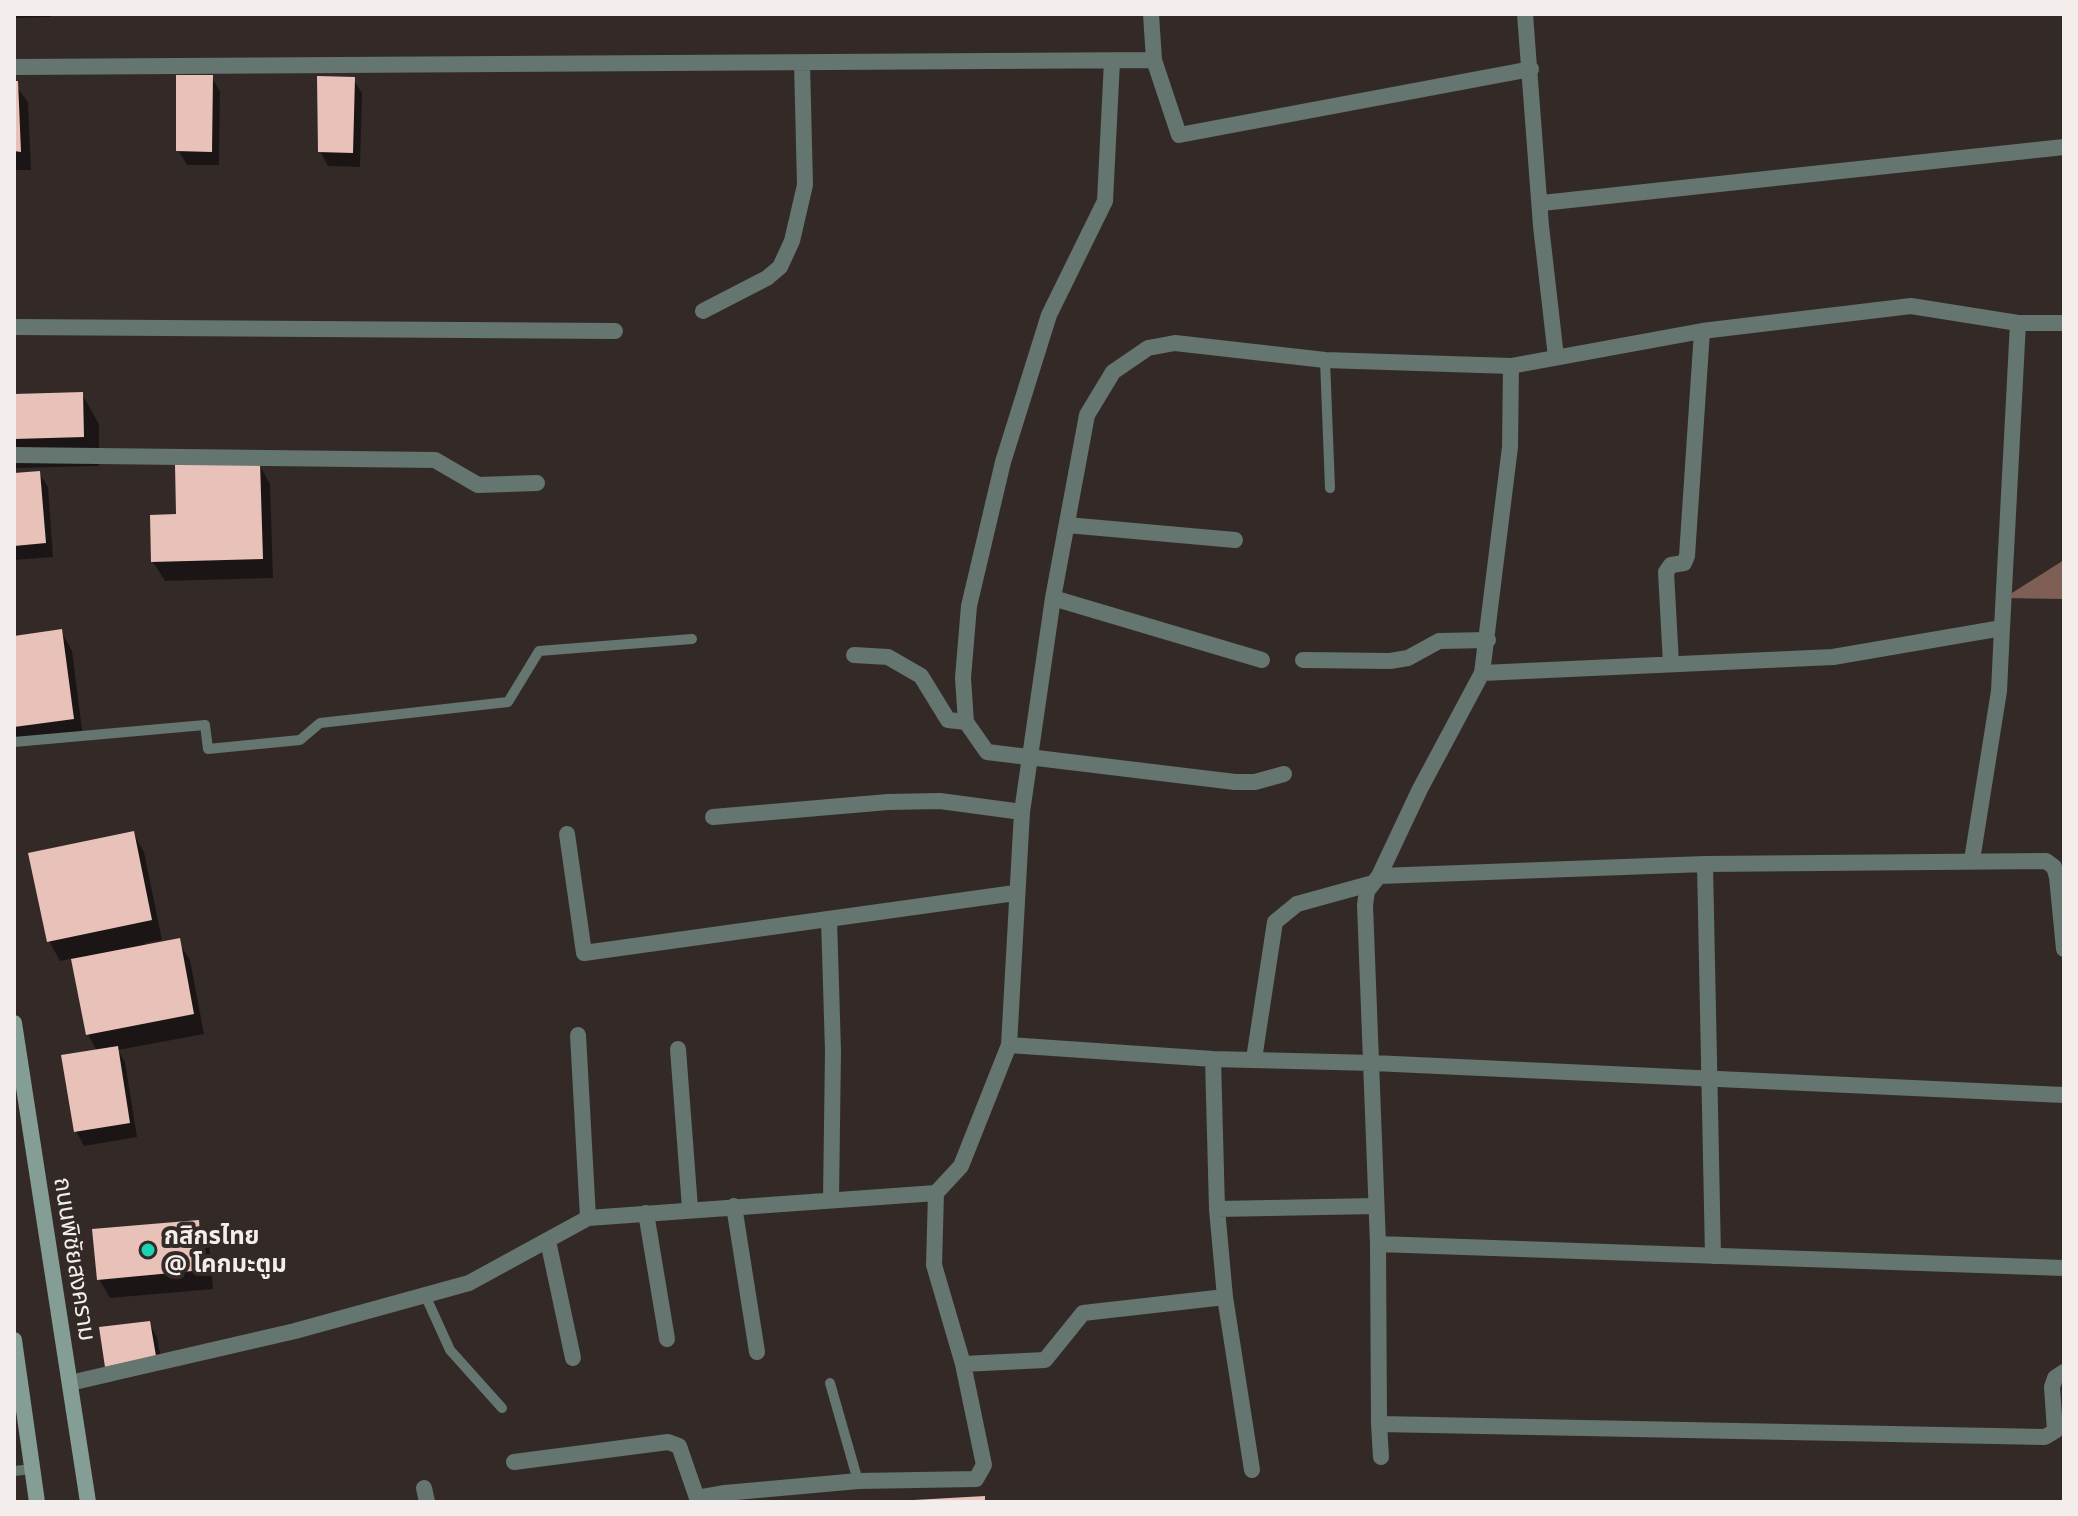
<!DOCTYPE html>
<meta charset="utf-8">
<style>
body{margin:0}
#map{position:relative;width:2078px;height:1516px;overflow:hidden;background:#332a28;font-family:Ubuntu,sans-serif}
canvas{display:block}
.frame{position:absolute;inset:0;border:16px solid #f3edec;pointer-events:none}
</style>
<div id="map">
<canvas width="2078" height="1516"></canvas>
<div class="frame"></div>
</div>
<script>
const c = document.querySelector('canvas').getContext('2d');
c.lineJoin = 'round';
function paint(path, color) { c.fillStyle = color; c.fill(path, 'evenodd'); }
const poly = rows => new Path2D(rows.map(r => 'M' + r).join(''));
function trace(path, color, width, dash) { c.strokeStyle = color; c.lineWidth = width; c.lineCap = dash ? 'butt' : 'round'; c.setLineDash(dash || []); c.stroke(path); }
function drawText(font, color, halo, rows, align = 'center') {
  c.font = font + ' Ubuntu,"Noto Sans Thai",sans-serif'; c.lineWidth = 8; c.setLineDash([]); c.textBaseline = 'middle'; c.strokeStyle = halo; c.fillStyle = color; for (const [text, x, y, turn = 0] of rows) {
    c.save(); c.translate(x, y); c.rotate((+turn || 0) * Math.PI / 180); c.textAlign = isNaN(turn) ? turn : align; if (halo) c.strokeText(text, 0, 0); c.fillText(text, 0, 0); c.restore();
  }
}
const forest = poly([
 [2064,560,2064,599,2004,598]
]);
const shadow = poly([
 [14,14,51,14,51,17,14,18],
 [212,77,220,92,219,165,187,165,178,150],
 [353,79,362,93,360,167,328,166,320,151],
 [14,83,28,102,31,170,14,170],
 [82,394,99,424,99,466,14,468,14,396],
 [259,464,270,484,273,578,165,581,153,562,178,516],
 [39,473,48,487,53,557,14,560,14,475],
 [61,631,72,651,83,738,22,746,14,732,14,638],
 [133,833,144,852,162,940,145,943,146,947,178,941,190,960,204,1034,118,1050,125,1062,137,1137,84,1146,76,1131,97,1051,88,1035,73,958,60,961,49,941],
 [198,1222,209,1242,213,1289,110,1298,99,1279],
 [149,1323,157,1337,163,1370,115,1381]
]);
const building = poly([
 [176,75,213,75,212,152,176,151],
 [317,76,355,77,353,153,318,152],
 [14,81,18,81,21,152,14,151],
 [83,392,84,437,14,439,14,394],
 [260,462,263,559,151,562,150,515,176,514,175,464],
 [40,471,46,543,14,546,14,473],
 [62,629,74,719,14,727,14,636],
 [134,831,152,920,47,942,28,853],
 [180,938,194,1014,86,1035,71,959],
 [118,1046,130,1123,74,1132,61,1055],
 [199,1220,203,1270,97,1280,92,1229],
 [150,1321,156,1356,105,1367,99,1327],
 [985,1496,985,1502,915,1502,914,1500]
]);
const service = poly([
 [1325,360,1330,488],
 [14,742,205,725,208,749,300,740,320,723,508,702,539,651,692,639],
 [425,1295,450,1350,502,1408],
 [830,1383,858,1481],
 [14,1471,32,1469]
]);
const minor = poly([
 [1525,14,1541,226,1556,357],
 [1154,60,1179,135,1531,69],
 [1112,61,1105,201,1049,315,1003,462,969,606,963,678,966,722,987,752,1235,782,1255,782,1284,774],
 [14,67,1154,60,1151,14],
 [1542,203,2064,147],
 [703,311,767,278,780,267,792,241,805,185,802,63],
 [14,327,615,331],
 [14,455,435,460,478,485,537,483],
 [1067,525,1235,540],
 [1053,598,1262,660],
 [2002,628,2018,323],
 [854,655,888,657,921,676,948,720,966,722],
 [1303,660,1390,661,1408,658,1439,641,1488,640],
 [1671,664,1666,572,1671,565,1684,563,1687,556,1702,331],
 [1482,673,1833,657,2002,628,1999,691,1972,860],
 [713,817,888,802,940,801,1022,812],
 [567,834,584,953,1015,893],
 [1705,864,1713,1256],
 [1379,876,1705,864,2046,861,2054,867,2057,877,2064,949],
 [829,919,833,1051,831,1199],
 [578,1035,588,1218],
 [1009,1045,1213,1059,1373,1063,2064,1095],
 [678,1049,690,1208],
 [1213,1059,1217,1209],
 [1254,1059,1275,922,1297,904,1373,883],
 [734,1206,757,1352],
 [646,1213,667,1339],
 [548,1241,573,1358],
 [1378,1244,2064,1268],
 [963,1364,1045,1360,1083,1313,1225,1297],
 [70,1383,295,1331,469,1283,588,1218,936,1193],
 [1379,1424,1378,1244,1365,905,1367,891,1379,876,1420,789,1482,673,1510,447,1511,366],
 [1381,1457,1379,1424,2045,1437,2055,1431,2052,1387,2055,1378,2064,1372],
 [514,1462,668,1442,679,1446,697,1498],
 [1252,1470,1225,1297,1217,1209,1376,1206],
 [424,1488,427,1502],
 [698,1502,697,1498,725,1493,858,1481,976,1479,984,1465,963,1364,934,1265,936,1193,961,1166,1009,1045,1022,812,1053,598,1087,415,1113,372,1148,348,1175,343,1325,360,1511,366,1702,331,1911,306,2018,323,2064,323]
]);
const secondary = poly([
 [14,1023,88,1502],
 [14,1340,37,1502]
]);
const markers = [
 [148,1250,8,"#19d5b2"]
];
const poiNames = [
 ["กสิกรไทย",164,1236],
 ["@ โคกมะตูม",164,1264]
];
const streetNames = [
 ["ถนนพิชัยสงคราม",75,1259,81]
];
paint(forest, '#7f5e56');
paint(shadow, '#0007');
paint(building, '#e8c2b9');
trace(service, '#657570', 10);
trace(minor, '#657570', 16);
trace(secondary, '#849e96', 16);
for (const [x, y, r, color] of markers) { const dot = new Path2D(); dot.arc(x, y, r, 0, 2 * Math.PI); c.fillStyle = color; c.fill(dot); trace(dot, '#332a28', 3); }
drawText('bold 24px', '#f3edec', '#332a28', poiNames, 'left');
drawText('24px', '#f3edec', '#332a28', streetNames);
</script>
